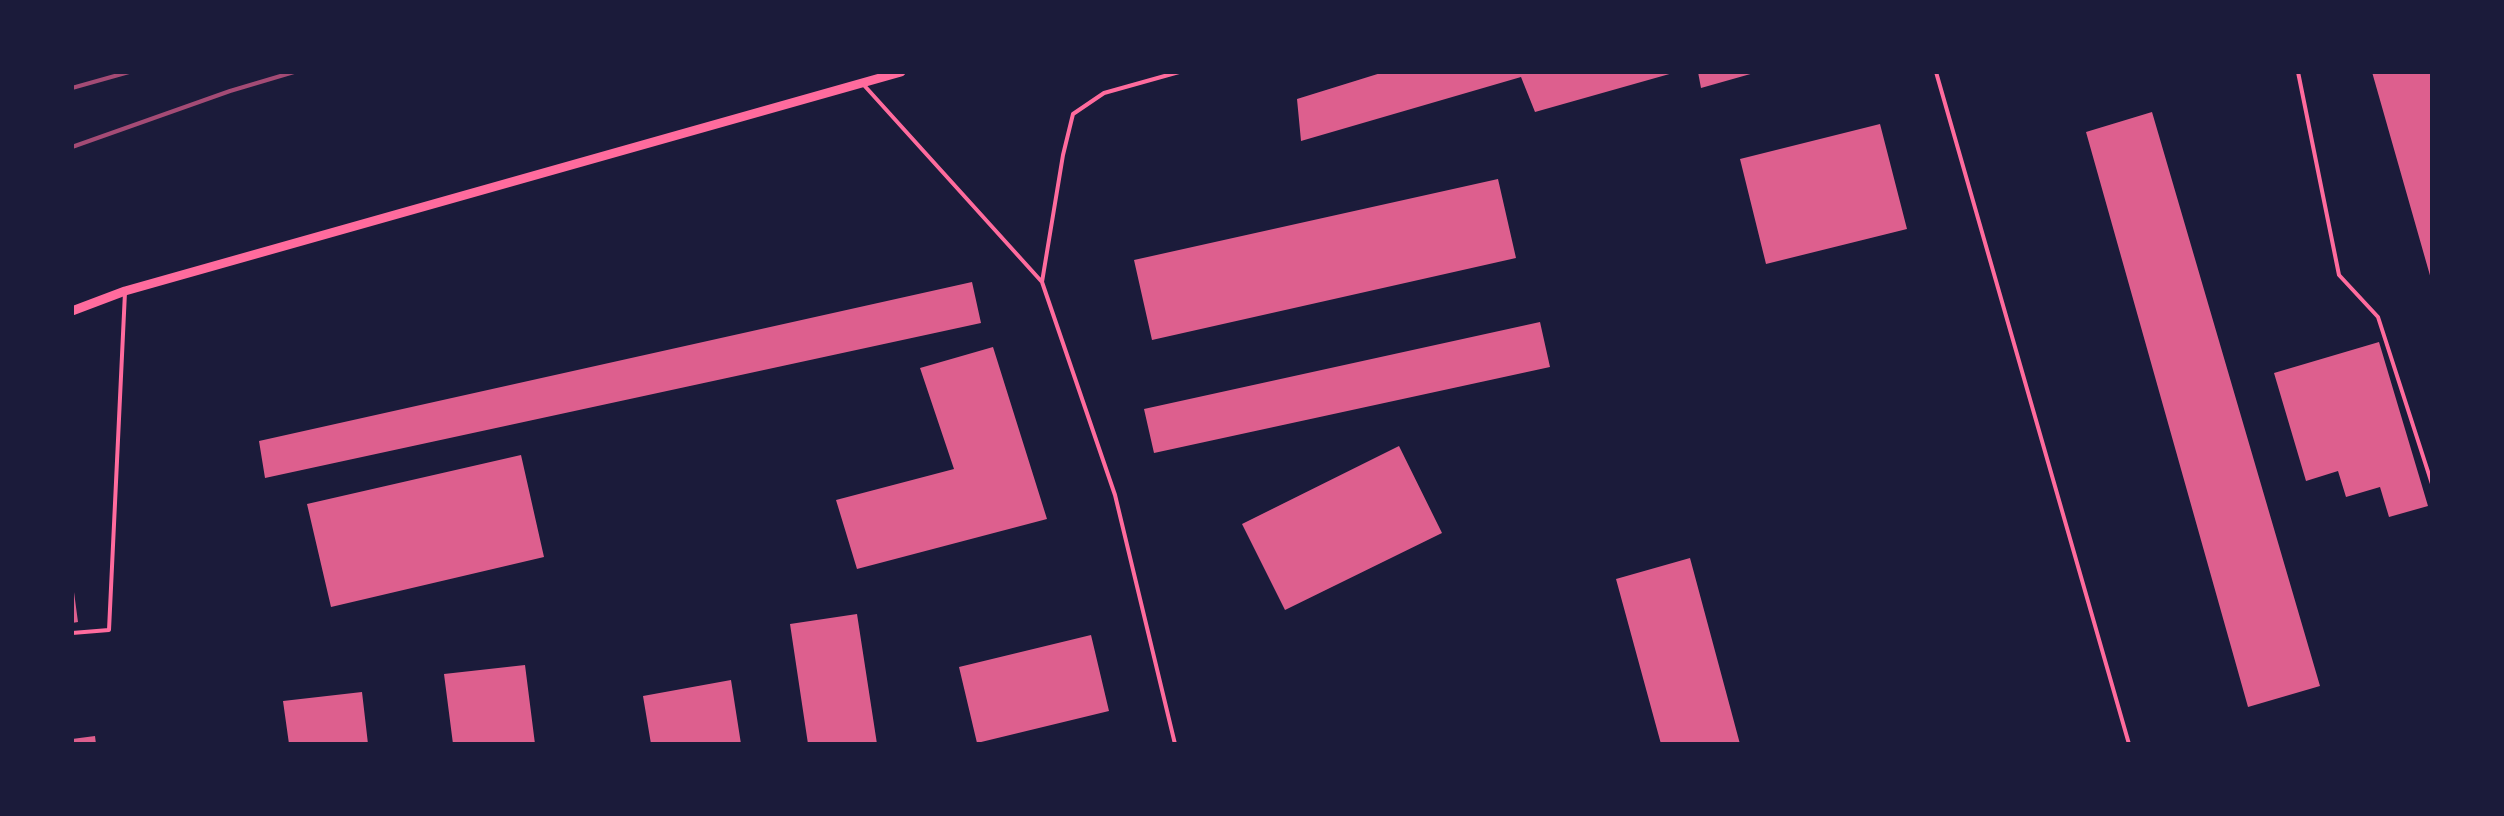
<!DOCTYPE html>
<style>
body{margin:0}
#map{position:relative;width:2504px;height:816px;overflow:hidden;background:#1b1b3a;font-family:"PT Sans Narrow",sans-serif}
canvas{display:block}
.frame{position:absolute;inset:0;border:74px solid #1b1b3a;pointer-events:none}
</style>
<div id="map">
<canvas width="2504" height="816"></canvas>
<div class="frame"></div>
</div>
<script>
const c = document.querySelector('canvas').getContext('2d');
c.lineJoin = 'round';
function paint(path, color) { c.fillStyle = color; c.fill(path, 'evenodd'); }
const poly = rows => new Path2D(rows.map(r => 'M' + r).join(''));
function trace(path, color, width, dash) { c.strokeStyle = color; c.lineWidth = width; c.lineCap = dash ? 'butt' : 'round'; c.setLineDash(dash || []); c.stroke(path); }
const building = poly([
 [1384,72,1673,72,1673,73,1535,112,1521,77,1301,141,1297,99],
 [1698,72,1754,72,1754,73,1701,88],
 [2372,72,2432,72,2432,279,2431,279],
 [2152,112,2320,686,2248,707,2086,132],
 [1880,124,1907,229,1766,264,1740,159],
 [1498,179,1516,258,1152,340,1134,260],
 [972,282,981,323,265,478,259,441],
 [1540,322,1550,367,1154,453,1144,409],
 [2379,342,2428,506,2389,517,2380,487,2346,497,2338,471,2306,481,2274,373],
 [993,347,1047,519,857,569,836,500,954,469,920,368],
 [1399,446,1442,533,1285,610,1242,524],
 [521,455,544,557,331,607,307,504],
 [1690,558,1740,744,1661,744,1616,579],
 [72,577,78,622,72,623],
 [857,614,877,744,808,744,790,624],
 [1091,635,1109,711,977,743,959,667],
 [525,665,535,744,453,744,444,674],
 [731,680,741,744,651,744,643,696],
 [362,692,368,744,289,744,283,701],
 [95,736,96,744,72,744,72,739]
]);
const service = poly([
 [1936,72,2129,744],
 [2298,72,2339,275,2378,317,2432,484],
 [862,83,1042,282,1115,495,1175,744],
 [1042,282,1063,155,1073,114,1104,93,1179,72],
 [72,633,109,630,125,292]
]);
const tertiary = poly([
 [72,311,125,291,901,72]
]);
const rail = poly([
 [72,88,129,72],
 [72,147,230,91,294,72]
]);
paint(building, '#dd5f8e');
trace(service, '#ff6b9d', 4);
trace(tertiary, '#ff6b9d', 9);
trace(rail, '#a44b75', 4);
</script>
